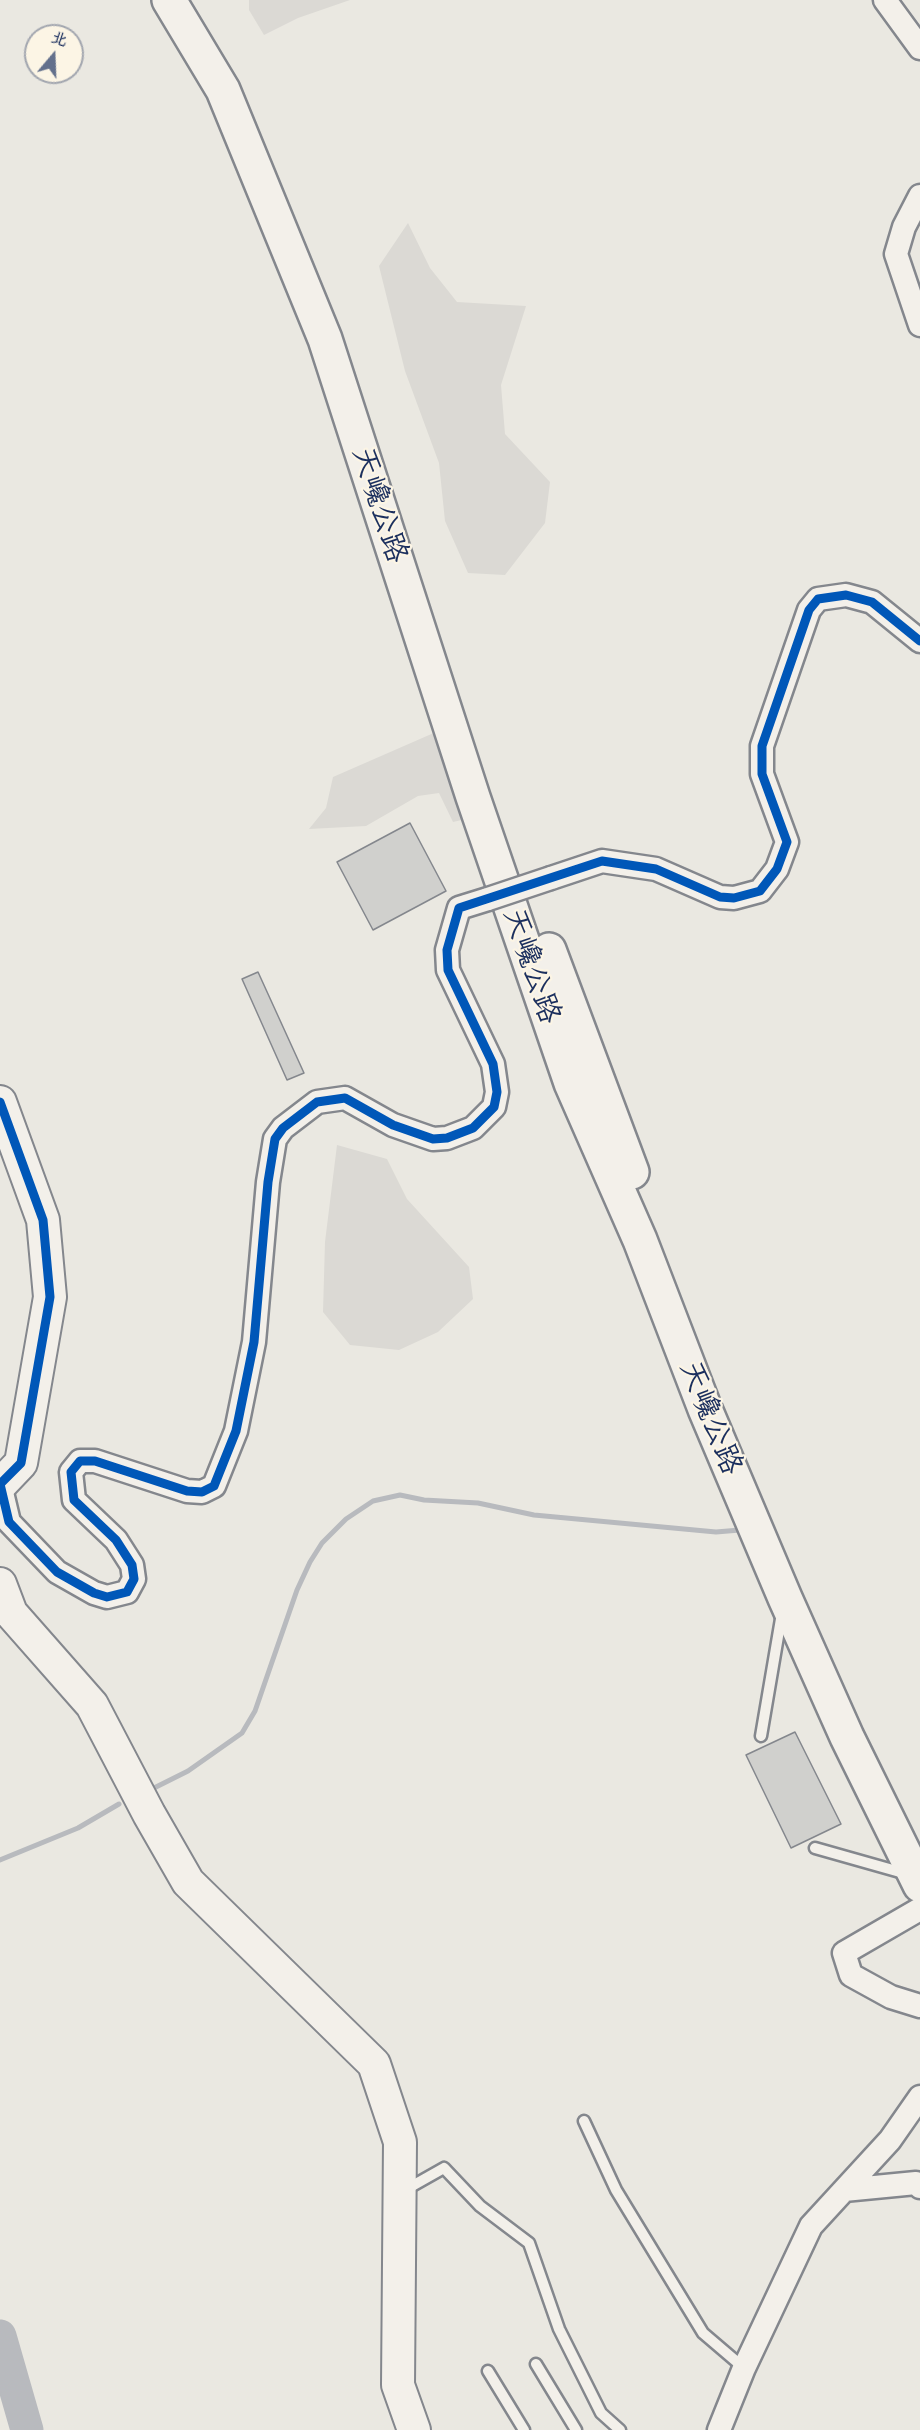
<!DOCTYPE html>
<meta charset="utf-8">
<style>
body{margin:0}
#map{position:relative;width:920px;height:2430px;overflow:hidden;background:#eae8e1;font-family:Caveat,"LXGW WenKai TC",sans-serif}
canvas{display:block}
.north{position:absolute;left:24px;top:24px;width:60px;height:60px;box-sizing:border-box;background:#fcf5e5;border:2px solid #a2a6af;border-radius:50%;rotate:19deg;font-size:16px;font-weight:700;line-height:24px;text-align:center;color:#1b2f5e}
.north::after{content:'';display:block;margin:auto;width:21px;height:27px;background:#63708c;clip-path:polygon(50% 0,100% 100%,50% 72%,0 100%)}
</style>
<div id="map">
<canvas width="920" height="2430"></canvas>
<div class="north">北</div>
</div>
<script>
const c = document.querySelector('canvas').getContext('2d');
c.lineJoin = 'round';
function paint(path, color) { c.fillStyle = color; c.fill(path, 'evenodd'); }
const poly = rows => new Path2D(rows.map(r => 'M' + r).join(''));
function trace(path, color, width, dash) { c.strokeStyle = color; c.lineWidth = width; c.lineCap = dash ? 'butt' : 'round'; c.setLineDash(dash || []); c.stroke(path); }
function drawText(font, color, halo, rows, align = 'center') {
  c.font = font + ' Caveat,"LXGW WenKai TC",sans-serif'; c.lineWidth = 4.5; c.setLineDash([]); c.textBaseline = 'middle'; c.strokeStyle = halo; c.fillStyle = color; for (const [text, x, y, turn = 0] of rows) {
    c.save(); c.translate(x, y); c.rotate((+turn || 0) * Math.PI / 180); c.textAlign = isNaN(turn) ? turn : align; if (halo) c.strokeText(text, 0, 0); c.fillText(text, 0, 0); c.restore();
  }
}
const green = poly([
 [249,0,350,0,298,18,264,35,249,10],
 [408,223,430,268,457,302,526,306,501,385,505,434,550,482,545,523,505,575,468,573,445,521,439,463,405,371,379,266],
 [436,732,466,819,453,822,439,793,418,796,366,826,309,829,326,808,333,777],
 [337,1145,387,1159,407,1199,469,1267,473,1299,438,1332,399,1350,350,1345,323,1312,325,1242]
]);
const stream = poly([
 [154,1788,188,1771,242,1733,255,1711,297,1590,310,1562,322,1543,346,1519,373,1501,400,1495,424,1500,478,1503,534,1515,716,1532,740,1530],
 [0,1860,78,1828,119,1804]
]);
const river = poly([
 [0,2336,27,2430]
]);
const building = poly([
 [410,823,446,891,373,930,337,862,410,823],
 [258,972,304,1073,287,1080,242,979,258,972],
 [795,1732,841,1824,791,1848,746,1755,795,1732]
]);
const lane = poly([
 [761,1736,782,1613],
 [815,1848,907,1874],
 [584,2121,616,2190,703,2333,744,2368],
 [405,2190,444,2168,480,2206,529,2243,559,2329,601,2413,620,2430],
 [536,2364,576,2430],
 [488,2371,524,2430]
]);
const street = poly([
 [885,0,920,48],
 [920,196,904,227,896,254,920,325],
 [551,878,602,861,656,869,720,897,734,898,760,891,777,869,787,842,762,774,762,746,809,610,818,599,846,595,872,602,920,641],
 [0,1484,9,1522,57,1572,94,1593,107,1597,127,1592,134,1579,132,1565,116,1540,74,1500,71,1472,80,1461,95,1461,187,1491,202,1492,214,1486,236,1431,254,1342,268,1182,275,1139,283,1128,317,1102,345,1098,393,1125,433,1139,447,1138,473,1128,494,1107,497,1092,493,1064,448,970,447,950,459,908,488,899],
 [920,1909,844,1953,851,1975,891,1997,920,2006],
 [844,2190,916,2183,920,2187],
 [719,2430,744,2368,811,2226,890,2140,920,2097]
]);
const secondary = poly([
 [0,1102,43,1220,50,1297,21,1463,0,1485],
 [0,1584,11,1613,92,1705,149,1814,188,1882,374,2064,400,2142,398,2385,414,2430]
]);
const highway = poly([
 [169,0,223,90,325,339,473,797,571,1083,640,1240,705,1409,785,1598,847,1737,920,1885],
 [549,950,632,1172]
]);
const streetBridge = poly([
 [488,899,551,878]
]);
const cycleway = poly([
 [0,1102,43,1220,50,1297,21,1463,0,1484,9,1522,57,1572,94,1593,107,1597,127,1592,134,1579,132,1565,116,1540,74,1500,71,1472,80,1461,95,1461,187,1491,202,1492,214,1486,236,1431,254,1342,268,1182,275,1139,283,1128,317,1102,345,1098,393,1125,433,1139,447,1138,473,1128,494,1107,497,1092,493,1064,448,970,447,950,459,908,602,861,656,869,720,897,734,898,760,891,777,869,787,842,762,774,762,746,809,610,818,599,846,595,872,602,920,641]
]);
const streetNames = [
 ["天巉公路",379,505,72],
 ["天巉公路",531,966,71],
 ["天巉公路",710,1418,68]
];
paint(green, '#dbd9d4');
trace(stream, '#b8babe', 5);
trace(river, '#b8babe', 33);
paint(building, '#d0d0cd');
trace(building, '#84878d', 1.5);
trace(lane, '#84878d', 15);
trace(street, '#84878d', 27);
trace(secondary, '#84878d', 36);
trace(highway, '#84878d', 38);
trace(lane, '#f3f0ea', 10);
trace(street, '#f3f0ea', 22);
trace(secondary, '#f3f0ea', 32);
trace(highway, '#f3f0ea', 33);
trace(streetBridge, '#84878d', 27, []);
trace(streetBridge, '#f3f0ea', 22);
trace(cycleway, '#0057b8', 9);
drawText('30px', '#1b2f5e', '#fcf5e5', streetNames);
</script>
